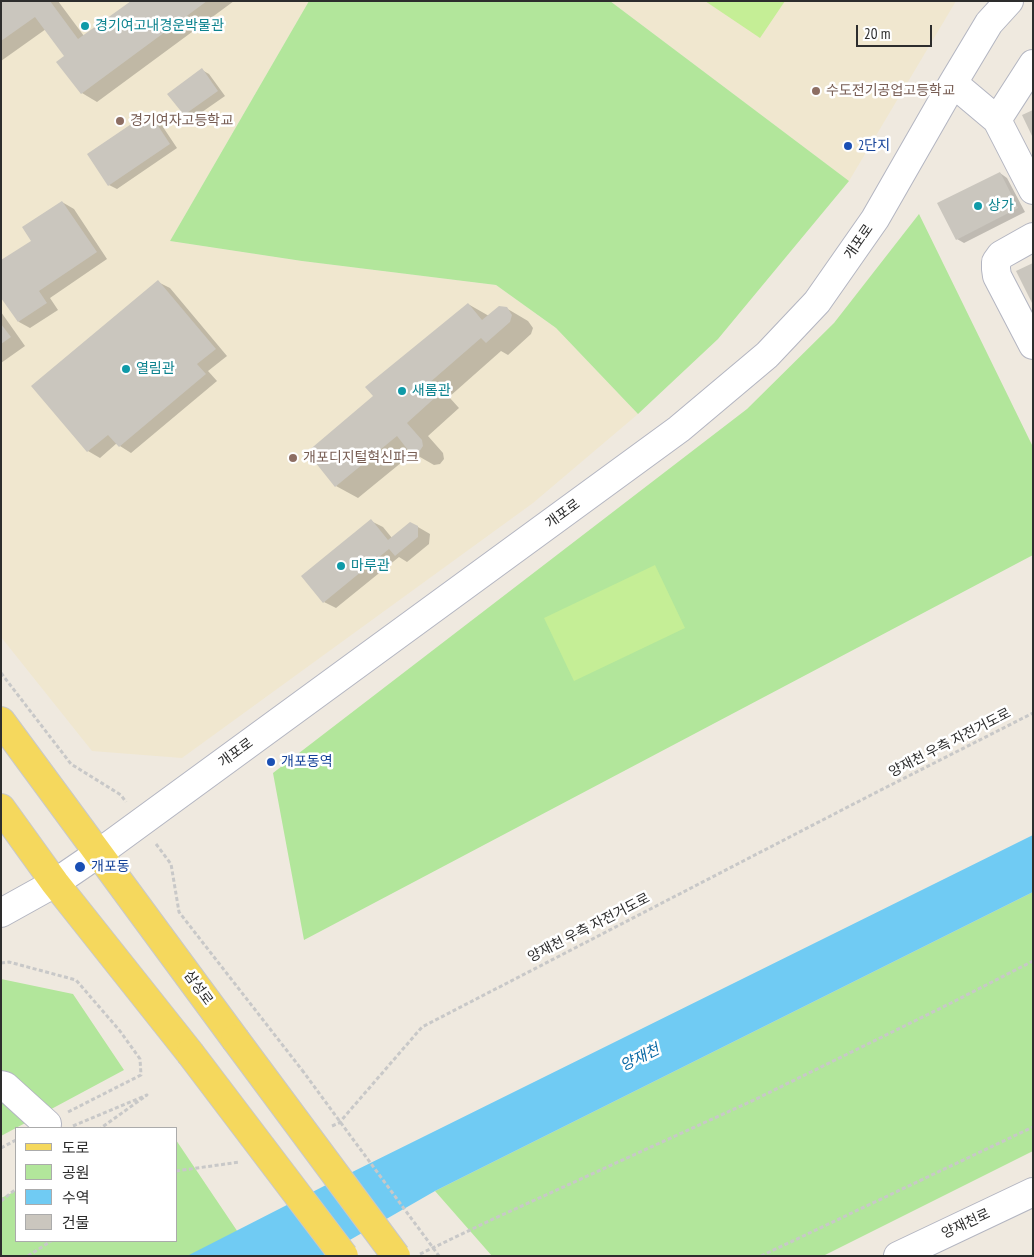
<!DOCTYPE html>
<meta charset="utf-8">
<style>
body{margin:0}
#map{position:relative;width:1034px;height:1257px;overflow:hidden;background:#efe9df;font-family:"PT Sans Narrow","Noto Sans KR",sans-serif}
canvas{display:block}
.frame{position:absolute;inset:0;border:2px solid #2d2d2d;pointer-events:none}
.legend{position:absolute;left:15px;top:1127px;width:162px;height:115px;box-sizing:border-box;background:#fff;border:1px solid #ababab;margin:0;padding:6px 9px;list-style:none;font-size:15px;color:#2d2d2d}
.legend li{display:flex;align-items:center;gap:10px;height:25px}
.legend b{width:25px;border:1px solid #ababab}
.scale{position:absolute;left:856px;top:25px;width:76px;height:22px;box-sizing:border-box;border:2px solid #2d2d2d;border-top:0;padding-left:6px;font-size:15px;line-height:18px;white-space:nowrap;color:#2d2d2d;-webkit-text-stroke:4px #fff;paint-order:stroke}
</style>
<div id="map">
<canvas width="1034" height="1257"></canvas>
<div class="frame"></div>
<ul class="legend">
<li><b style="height:6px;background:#f5d85d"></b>도로</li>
<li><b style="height:14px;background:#b2e69b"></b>공원</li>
<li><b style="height:14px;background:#70cbf3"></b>수역</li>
<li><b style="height:14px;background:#cac6be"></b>건물</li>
</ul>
<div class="scale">20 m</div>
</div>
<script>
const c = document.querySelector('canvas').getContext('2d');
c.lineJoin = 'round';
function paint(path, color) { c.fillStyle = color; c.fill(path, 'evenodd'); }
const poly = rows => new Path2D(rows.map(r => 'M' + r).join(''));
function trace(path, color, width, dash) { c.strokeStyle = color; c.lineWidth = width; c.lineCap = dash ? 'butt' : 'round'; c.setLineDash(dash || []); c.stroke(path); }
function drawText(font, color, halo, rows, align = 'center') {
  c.font = font + ' "PT Sans Narrow","Noto Sans KR",sans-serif'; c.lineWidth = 5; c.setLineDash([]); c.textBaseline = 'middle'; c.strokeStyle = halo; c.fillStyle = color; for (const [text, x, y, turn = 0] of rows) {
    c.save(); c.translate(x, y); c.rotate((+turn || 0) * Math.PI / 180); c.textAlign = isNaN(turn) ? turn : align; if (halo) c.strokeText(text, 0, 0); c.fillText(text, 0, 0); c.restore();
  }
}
const education = poly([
 [1,1,309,1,170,241,302,261,496,285,556,328,638,414,533,503,182,758,92,751,1,637],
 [610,1,956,1,849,181]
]);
const green = poly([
 [309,1,610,1,849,181,718,339,638,414,556,328,496,285,302,261,170,241],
 [919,214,1033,447,1033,555,304,940,273,773,747,409,834,323],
 [1033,892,1033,1151,823,1256,492,1256,435,1191],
 [1,979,73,994,124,1070,1,1136],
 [176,1140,254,1256,1,1256,1,1198,16,1191,16,1241,176,1241]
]);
const pitch = poly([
 [705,1,785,1,760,38],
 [655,565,685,628,574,681,544,618]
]);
const water = poly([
 [1033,835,1033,892,435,1191,322,1256,187,1256,330,1183]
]);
const shadow = poly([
 [1,1,58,1,84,36,134,1,234,1,97,102,82,93,66,56,46,29,1,61],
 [202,70,209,74,225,96,192,119,185,114],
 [149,113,157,118,177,148,117,189,109,185],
 [1000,173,1007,178,1025,212,964,243,957,239],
 [62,202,74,209,107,259,50,298,58,310,30,328,19,322,32,241],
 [158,282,170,288,227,356,208,371,217,381,131,453,120,446,117,443,100,458,88,451,33,386],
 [468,304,489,316,506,308,528,321,533,328,531,334,508,355,501,351,449,397,459,408,428,436,443,453,444,459,440,464,434,465,413,453,358,498,336,486,375,397],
 [1,312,25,346,1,363],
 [371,521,383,527,392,538,418,527,430,534,429,544,407,562,399,557,336,608,324,602]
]);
const building = poly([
 [1,1,50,1,78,39,131,1,207,1,81,94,56,62,64,56,35,17,1,41],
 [202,68,218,91,184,115,167,94],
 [1033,110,1033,138,1022,115],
 [149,112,170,144,108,186,87,154],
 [1000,172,1018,208,956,240,937,203],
 [62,201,97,252,39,291,47,303,18,322,1,298,1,260,31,241,22,227],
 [1033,263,1033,305,1016,271],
 [158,280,216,349,197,364,206,374,119,447,108,435,87,452,31,386],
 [468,303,482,320,499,306,507,307,512,315,510,322,486,343,481,338,428,384,438,395,407,423,422,440,423,446,419,452,411,454,397,436,335,487,307,452,373,396,365,387],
 [1,324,11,337,1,344],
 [371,519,388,540,410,522,418,526,418,537,395,556,389,549,323,603,301,576]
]);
const path = poly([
 [1,673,71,764,121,795,126,802],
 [156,844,171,864,179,912,302,1070],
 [1,963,9,962,76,980,120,1031,140,1059,141,1075,68,1112],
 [73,1126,147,1095,101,1128],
 [332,1126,339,1123,422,1027,871,795,1033,713],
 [1,1148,16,1140],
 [176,1171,240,1162],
 [1,1201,16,1189],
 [420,1254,491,1220,754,1100,949,1004,1033,961],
 [28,1256,51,1241],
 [761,1256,1033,1127]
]);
const minor = poly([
 [953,83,997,120,1033,190],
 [997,120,1033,64],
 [1033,237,1001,255,996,262,996,269,997,276,1033,345],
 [1,913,55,883,99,853,679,429,767,355,817,302,875,219,953,83,989,23,1009,1],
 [1,1085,5,1086,47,1124],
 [898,1256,1033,1192]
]);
const major = poly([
 [1,721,235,1039],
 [1,808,55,883,190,1053]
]);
const pathBridge = poly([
 [302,1070,439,1256]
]);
const majorBridge = poly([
 [235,1039,396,1256],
 [190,1053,344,1256]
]);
const markers = [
 [85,26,5,"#0f9aa8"],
 [816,91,5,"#8d6e63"],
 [120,121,5,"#8d6e63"],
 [848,146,5,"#1a4fb4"],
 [978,206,5,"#0f9aa8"],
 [126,369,5,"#0f9aa8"],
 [402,391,5,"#0f9aa8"],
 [293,458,5,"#8d6e63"],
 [341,566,5,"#0f9aa8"],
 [271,762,5,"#1a4fb4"],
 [80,867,6,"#1a4fb4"]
];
const cultureNames = [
 ["경기여고내경운박물관",95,26],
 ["상가",988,206],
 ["열림관",136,369],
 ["새롬관",412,391],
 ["마루관",351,566]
];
const educationNames = [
 ["수도전기공업고등학교",826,91],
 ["경기여자고등학교",130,121],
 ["개포디지털혁신파크",303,458]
];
const transitNames = [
 ["2단지",858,146],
 ["개포동역",281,762],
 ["개포동",91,867]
];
const streetNames = [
 ["개포로",859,242,-55],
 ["개포로",563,514,-36],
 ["양재천 우측 자전거도로",950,743,-27],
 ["개포로",236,753,-36],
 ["양재천 우측 자전거도로",589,928,-27],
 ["삼성로",198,988,54],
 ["양재천로",966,1224,-25]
];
const waterNames = [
 ["양재천",640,1058,-26]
];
paint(education, '#f0e7cf');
paint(green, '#b2e69b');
paint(pitch, '#c5ee96');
paint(water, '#70cbf3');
paint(shadow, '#0003');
paint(building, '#cac6be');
trace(minor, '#b3b5c1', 30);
trace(major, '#c8c8c8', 30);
trace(path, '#c8c8c8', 3, [4, 2.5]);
trace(minor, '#fff', 28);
trace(major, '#f5d85d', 28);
trace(majorBridge, '#c8c8c8', 30, []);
trace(pathBridge, '#c8c8c8', 3, [4, 2.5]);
trace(majorBridge, '#f5d85d', 28);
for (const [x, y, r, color] of markers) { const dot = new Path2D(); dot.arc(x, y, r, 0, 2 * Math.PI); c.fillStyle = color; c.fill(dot); trace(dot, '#fff', 2); }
drawText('14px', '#0d838f', '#fff', cultureNames, 'left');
drawText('14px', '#785e54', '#fff', educationNames, 'left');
drawText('14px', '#164399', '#fff', transitNames, 'left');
drawText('14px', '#2d2d2d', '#fff', streetNames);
drawText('italic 15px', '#0969a5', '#fff', waterNames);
</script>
